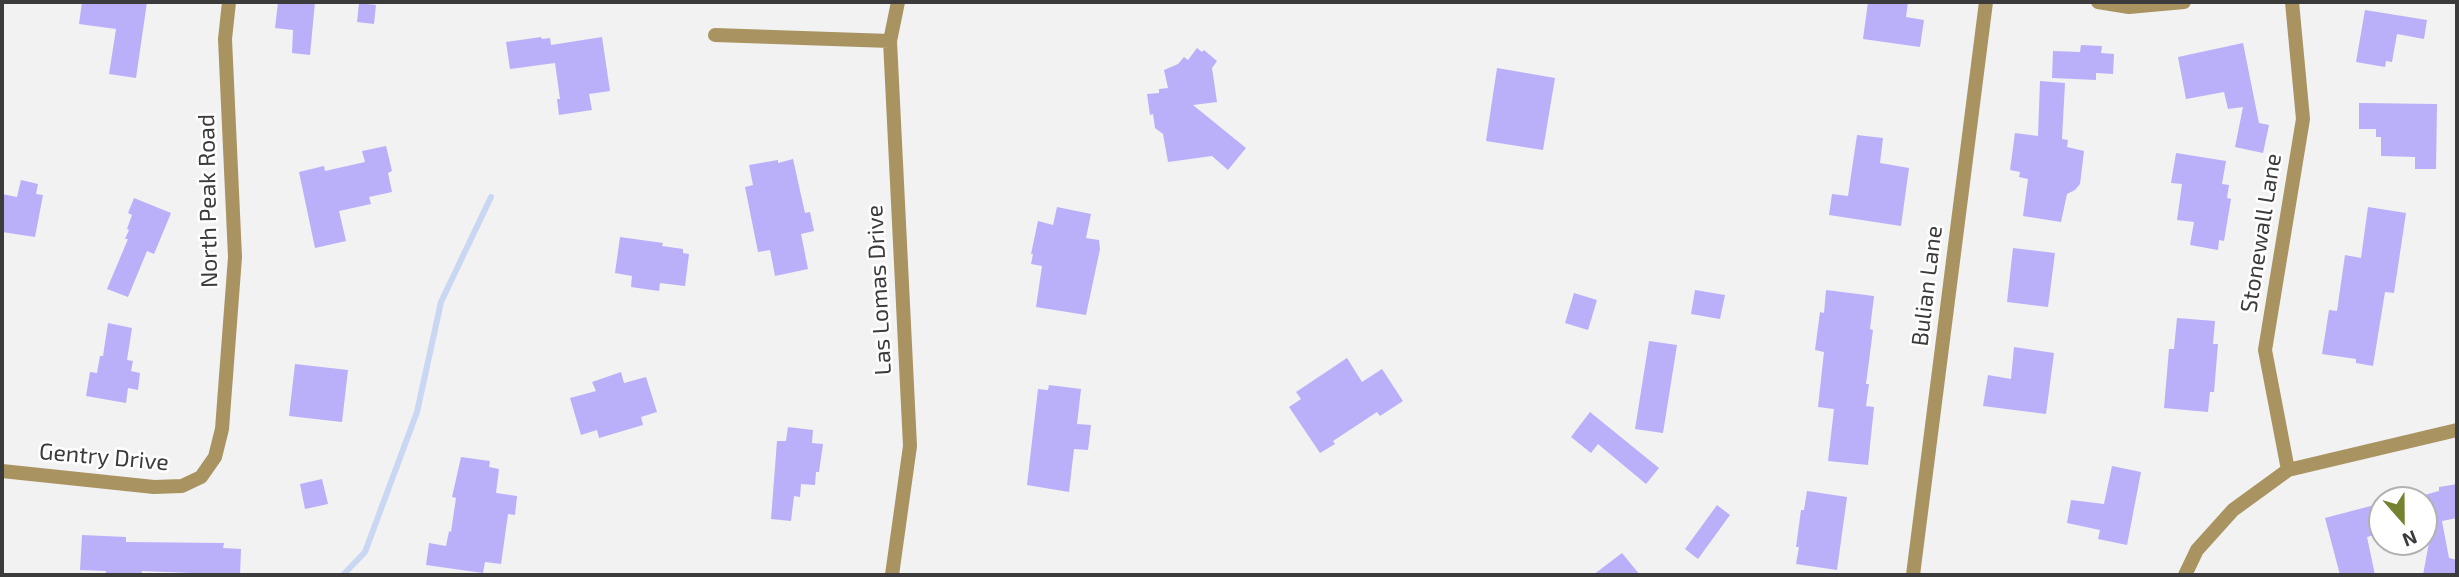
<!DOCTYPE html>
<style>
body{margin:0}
#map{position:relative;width:2459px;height:577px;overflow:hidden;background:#f2f2f3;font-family:"Exo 2",sans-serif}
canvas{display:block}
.frame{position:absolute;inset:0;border:4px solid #3b3b3b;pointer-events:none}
.north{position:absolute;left:2368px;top:486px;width:70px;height:70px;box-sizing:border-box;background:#fff;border:2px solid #b1b1b1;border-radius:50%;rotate:159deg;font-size:19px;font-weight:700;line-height:28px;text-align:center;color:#3b3b3b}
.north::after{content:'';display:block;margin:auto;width:24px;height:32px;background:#758331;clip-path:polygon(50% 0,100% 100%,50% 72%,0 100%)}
</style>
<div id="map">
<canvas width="2459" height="577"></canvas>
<div class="frame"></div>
<div class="north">N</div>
</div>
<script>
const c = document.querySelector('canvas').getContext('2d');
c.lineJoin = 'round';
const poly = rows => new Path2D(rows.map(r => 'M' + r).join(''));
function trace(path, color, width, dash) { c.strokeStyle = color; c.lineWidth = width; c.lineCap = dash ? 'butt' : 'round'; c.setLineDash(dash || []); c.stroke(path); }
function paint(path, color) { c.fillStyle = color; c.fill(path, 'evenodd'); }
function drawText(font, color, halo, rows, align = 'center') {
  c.font = font + ' "Exo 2",sans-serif'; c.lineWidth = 5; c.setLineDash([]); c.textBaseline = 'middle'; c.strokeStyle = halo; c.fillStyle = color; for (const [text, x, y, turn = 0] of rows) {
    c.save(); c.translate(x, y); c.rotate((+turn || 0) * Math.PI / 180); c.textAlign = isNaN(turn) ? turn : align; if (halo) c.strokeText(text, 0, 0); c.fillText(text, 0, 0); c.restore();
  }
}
const stream = poly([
 [343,575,365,552,417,412,441,302,491,197]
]);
const building = poly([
 [82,2,147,2,136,78,109,74,116,29,79,24],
 [278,2,315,2,310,55,292,53,293,30,275,28],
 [1868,2,1908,2,1906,17,1924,20,1920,47,1863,39],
 [359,3,376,5,374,24,357,22],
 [2365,10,2427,20,2424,39,2397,34,2392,62,2386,61,2385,67,2356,62],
 [541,37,542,39,550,38,551,45,602,37,610,91,589,94,592,110,559,115,557,99,560,99,555,63,510,69,506,42],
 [2243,43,2259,123,2269,125,2263,153,2235,147,2243,107,2228,109,2224,92,2186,99,2178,57],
 [2081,45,2102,46,2101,53,2114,54,2113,74,2096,73,2096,80,2052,78,2053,51,2080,52],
 [1197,48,1202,52,1204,50,1217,61,1212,68,1217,102,1193,105,1246,148,1228,170,1212,156,1168,162,1163,134,1155,128,1153,114,1150,115,1147,94,1159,93,1159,89,1168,88,1164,70,1178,64,1184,57,1188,60],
 [1497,68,1555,78,1543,150,1486,141],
 [2040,81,2065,83,2062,139,2068,140,2067,147,2084,151,2080,184,2075,190,2067,194,2061,222,2023,216,2028,179,2019,177,2020,172,2010,170,2015,133,2038,136],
 [2359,103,2437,104,2436,169,2415,169,2415,157,2381,156,2381,137,2376,137,2376,129,2359,129],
 [1857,135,1883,138,1880,163,1909,168,1901,226,1829,215,1832,194,1848,196],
 [386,146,392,171,388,173,392,192,369,197,371,204,339,211,346,241,315,248,299,172,324,166,325,171,365,162,362,151],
 [2176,153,2226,161,2222,184,2229,185,2227,198,2231,199,2224,241,2219,240,2218,250,2190,245,2194,222,2177,220,2182,184,2171,183],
 [793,159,805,213,810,212,814,231,801,234,808,269,775,276,770,250,758,252,745,187,753,185,749,165,778,160,778,163],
 [21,180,38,184,36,194,43,195,35,237,2,232,2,194,17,197],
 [134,198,171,213,154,254,147,251,128,297,107,289,128,239,125,239,129,230,127,229,132,215,128,213],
 [1057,207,1091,214,1086,238,1099,240,1100,249,1086,315,1036,307,1042,266,1031,264,1033,254,1031,254,1038,221,1053,225],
 [2368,207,2406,213,2394,293,2385,292,2373,366,2356,363,2356,359,2322,354,2329,310,2337,311,2345,255,2361,258],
 [620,237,663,243,662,246,683,249,683,253,689,254,685,286,660,283,659,291,631,287,632,276,615,273],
 [2013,248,2055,253,2048,307,2007,302],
 [1695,290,1725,295,1720,319,1691,314],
 [1826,290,1874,296,1870,329,1873,330,1866,384,1869,384,1866,406,1874,407,1868,465,1828,461,1834,409,1818,407,1824,352,1815,350,1820,312,1824,313],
 [1574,293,1597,300,1588,330,1565,323],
 [2177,318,2215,321,2213,344,2218,344,2214,392,2210,392,2208,412,2164,408,2169,349,2174,349],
 [108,323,132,328,127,360,133,361,131,371,140,373,138,390,128,388,126,403,86,396,90,372,97,373,100,356,103,356],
 [1649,341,1677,345,1663,433,1635,429],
 [2014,347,2054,353,2046,414,1983,406,1988,375,2011,379],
 [1347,358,1362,382,1382,369,1403,401,1380,416,1377,412,1333,441,1335,444,1320,453,1289,407,1301,399,1296,392],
 [295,364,348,370,342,422,289,416],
 [621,372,624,383,646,377,657,412,641,417,643,425,599,438,597,430,581,435,570,398,596,391,592,382],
 [1049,385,1081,389,1077,424,1091,425,1088,450,1074,449,1069,492,1027,485,1038,389,1048,390],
 [1590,412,1659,468,1646,484,1598,444,1591,453,1571,437],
 [788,427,813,430,812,443,823,444,819,472,816,472,815,485,801,484,800,497,794,496,791,521,771,519,777,441,786,441],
 [461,457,490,461,489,467,499,469,496,493,517,496,515,515,508,514,501,564,485,562,483,573,426,565,429,543,446,546,449,531,451,532,456,498,452,497],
 [2112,466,2141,472,2127,545,2098,539,2100,530,2067,523,2071,500,2104,504],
 [322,479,328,504,305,509,300,484],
 [2457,484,2457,518,2442,521,2449,558,2457,560,2457,575,2423,575,2430,537,2424,539,2424,495,2439,491,2439,487],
 [1807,491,1847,497,1837,570,1796,564,1799,547,1796,547,1801,510,1804,510],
 [2382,503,2382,533,2367,537,2375,575,2340,575,2325,518],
 [1717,505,1730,515,1698,559,1685,549],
 [82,535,126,537,126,542,224,543,223,548,241,549,240,575,142,571,141,575,105,575,106,571,80,570],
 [1622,553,1640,575,1593,575]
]);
const street = poly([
 [2098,2,2129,7,2184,2],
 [715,35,890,41],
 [2288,470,2265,350,2303,119,2292,2],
 [2,471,154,487,182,486,201,477,215,457,222,429,235,257,225,39,229,2],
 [892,575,910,446,890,41,898,2],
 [1913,575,1986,2],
 [2185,575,2197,550,2233,510,2288,470,2457,430]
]);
const streetNames = [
 ["North Peak Road",208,201,-91],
 ["Stonewall Lane",2261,233,-81],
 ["Bulian Lane",1927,286,-83],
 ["Las Lomas Drive",879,290,-93],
 ["Gentry Drive",104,457,5]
];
trace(stream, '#c9d7f3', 6);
paint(building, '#b9b0f9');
trace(street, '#a99360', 14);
drawText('23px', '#3b3b3b', '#fff', streetNames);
</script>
